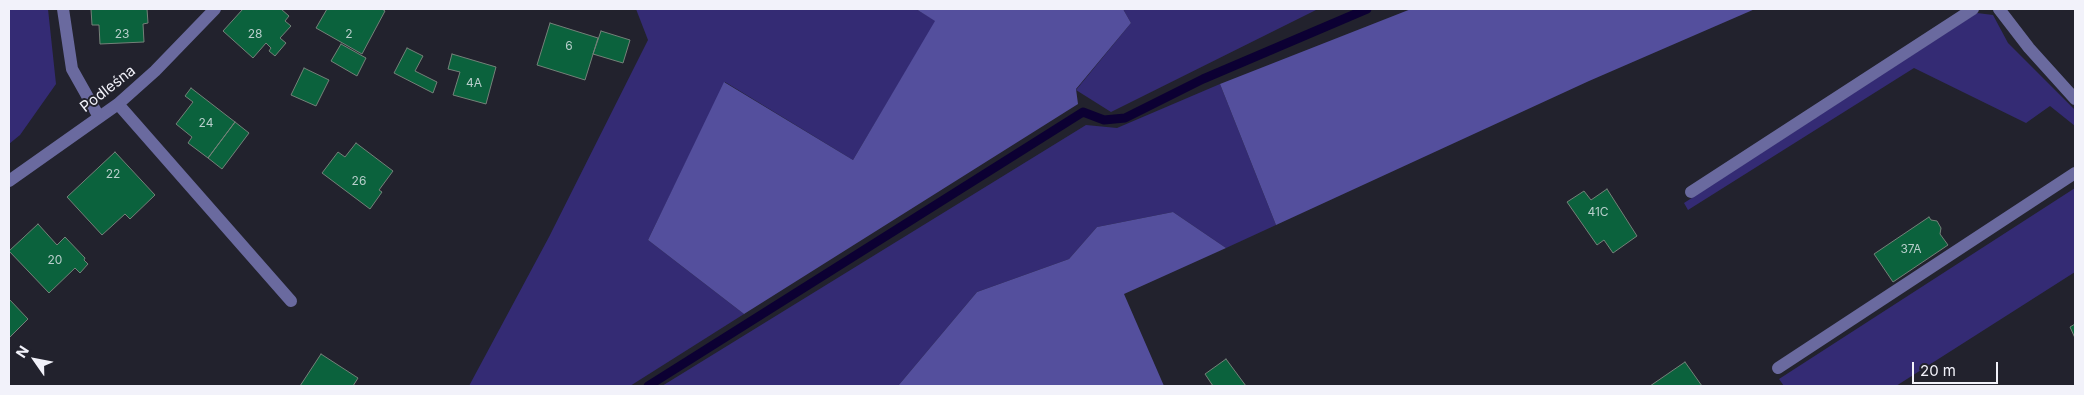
<!DOCTYPE html>
<meta charset="utf-8">
<style>
body{margin:0}
#map{position:relative;width:2084px;height:395px;overflow:hidden;background:#22222d;font-family:Inter,sans-serif}
canvas{display:block}
.frame{position:absolute;inset:0;border:10px solid #f2f2fa;pointer-events:none}
.north{position:absolute;left:10px;top:335px;width:50px;height:50px;-webkit-text-stroke:4px #22222d;paint-order:stroke;rotate:303deg;font-size:14px;font-weight:700;line-height:20px;text-align:center;color:#f2f2fa}
.north::after{content:'';display:block;margin:auto;width:18px;height:22px;background:#f2f2fa;clip-path:polygon(50% 0,100% 100%,50% 72%,0 100%)}
.scale{position:absolute;left:1912px;top:362px;width:86px;height:22px;box-sizing:border-box;border:2px solid #f2f2fa;border-top:0;padding-left:6px;font-size:15px;line-height:18px;white-space:nowrap;color:#f2f2fa;-webkit-text-stroke:4px #22222d;paint-order:stroke}
</style>
<div id="map">
<canvas width="2084" height="395"></canvas>
<div class="frame"></div>
<div class="north">N</div>
<div class="scale">20 m</div>
</div>
<script>
const c = document.querySelector('canvas').getContext('2d');
c.lineJoin = 'round';
function paint(path, color) { c.fillStyle = color; c.fill(path, 'evenodd'); }
const poly = rows => new Path2D(rows.map(r => 'M' + r).join(''));
function trace(path, color, width, dash) { c.strokeStyle = color; c.lineWidth = width; c.lineCap = dash ? 'butt' : 'round'; c.setLineDash(dash || []); c.stroke(path); }
function drawText(font, color, halo, rows, align = 'center') {
  c.font = font + ' Inter,sans-serif'; c.lineWidth = 4; c.setLineDash([]); c.textBaseline = 'middle'; c.strokeStyle = halo; c.fillStyle = color; for (const [text, x, y, turn = 0] of rows) {
    c.save(); c.translate(x, y); c.rotate((+turn || 0) * Math.PI / 180); c.textAlign = isNaN(turn) ? turn : align; if (halo) c.strokeText(text, 0, 0); c.fillText(text, 0, 0); c.restore();
  }
}
const green = poly([
 [9,9,48,9,56,84,20,135,9,144],
 [636,9,916,9,936,21,853,160,725,82,648,240,744,314,630,386,469,386,549,237,648,40],
 [1123,9,1318,9,1111,112,1076,90,1131,23],
 [1977,13,1993,15,2008,43,2075,110,2075,126,2050,106,2026,123,1914,68,1688,210,1684,203],
 [1220,84,1276,225,1226,248,1173,212,1097,227,1069,259,977,292,898,386,662,386,1086,125,1117,128],
 [2075,188,2075,272,1896,386,1784,386,1779,379]
]);
const forest = poly([
 [916,9,1123,9,1131,23,1076,89,1078,104,744,314,648,240,724,82,853,160,935,21],
 [1411,9,1755,9,1589,81,1276,225,1220,84],
 [1173,212,1226,248,1124,294,1164,386,898,386,977,292,1069,259,1097,227]
]);
const stream = poly([
 [648,386,1083,112,1104,120,1125,118,1203,79,1367,9]
]);
const building = poly([
 [91,9,147,9,148,23,143,24,144,42,100,44,99,25,92,25,91,9],
 [243,9,281,9,289,16,285,21,291,26,280,38,286,43,275,56,269,51,271,48,266,43,253,58,223,31,243,9],
 [327,9,382,9,385,11,362,54,316,28,327,9],
 [550,23,598,38,585,80,537,65,550,23],
 [601,31,630,40,623,63,593,54,601,31],
 [341,44,366,58,357,76,331,61,341,44],
 [407,48,423,56,415,71,437,82,433,93,394,73,407,48],
 [452,54,496,67,486,104,453,95,460,72,448,69,452,54],
 [304,68,329,80,316,106,291,95,304,68],
 [191,88,235,122,208,158,188,143,192,137,176,124,193,102,185,96,191,88],
 [235,122,249,133,222,169,208,158,235,122],
 [356,143,393,171,379,190,382,192,370,209,322,173,338,152,345,157,356,143],
 [115,152,155,195,130,219,125,214,102,235,67,197,115,152],
 [1607,189,1637,236,1613,253,1604,240,1597,245,1567,202,1584,191,1591,200,1607,189],
 [1929,217,1931,220,1937,221,1941,228,1940,234,1948,245,1893,282,1874,254,1929,217],
 [38,224,57,245,65,237,85,258,84,260,88,264,80,273,75,268,49,293,9,251,38,224],
 [9,299,28,319,9,338,9,299],
 [2075,324,2075,338,2070,327,2075,324],
 [321,354,358,378,353,386,300,386,321,354],
 [1226,359,1246,386,1213,386,1205,374,1226,359],
 [1685,362,1702,386,1650,386,1685,362]
]);
const minor = poly([
 [63,9,72,69,99,117],
 [1999,9,2029,48,2075,99],
 [118,104,291,301],
 [9,181,118,104,155,71,215,9],
 [1691,192,1973,9],
 [1778,368,2075,173]
]);
const numberNames = [
 ["23",122,34],
 ["28",255,34],
 ["2",349,34],
 ["6",569,46],
 ["4A",474,83],
 ["24",206,123],
 ["22",113,174],
 ["26",359,181],
 ["41C",1598,212],
 ["37A",1911,249],
 ["20",55,260]
];
const streetNames = [
 ["Podleśna",108,89,-38]
];
paint(green, '#342b74');
paint(forest, '#544f9d');
trace(stream, '#0c0033', 9);
paint(building, '#0b623d');
trace(building, '#748179', 1);
trace(minor, '#6a6a9f', 12);
drawText('12px', '#b8cecb', null, numberNames);
drawText('15px', '#f2f2fa', '#22222d', streetNames);
</script>
